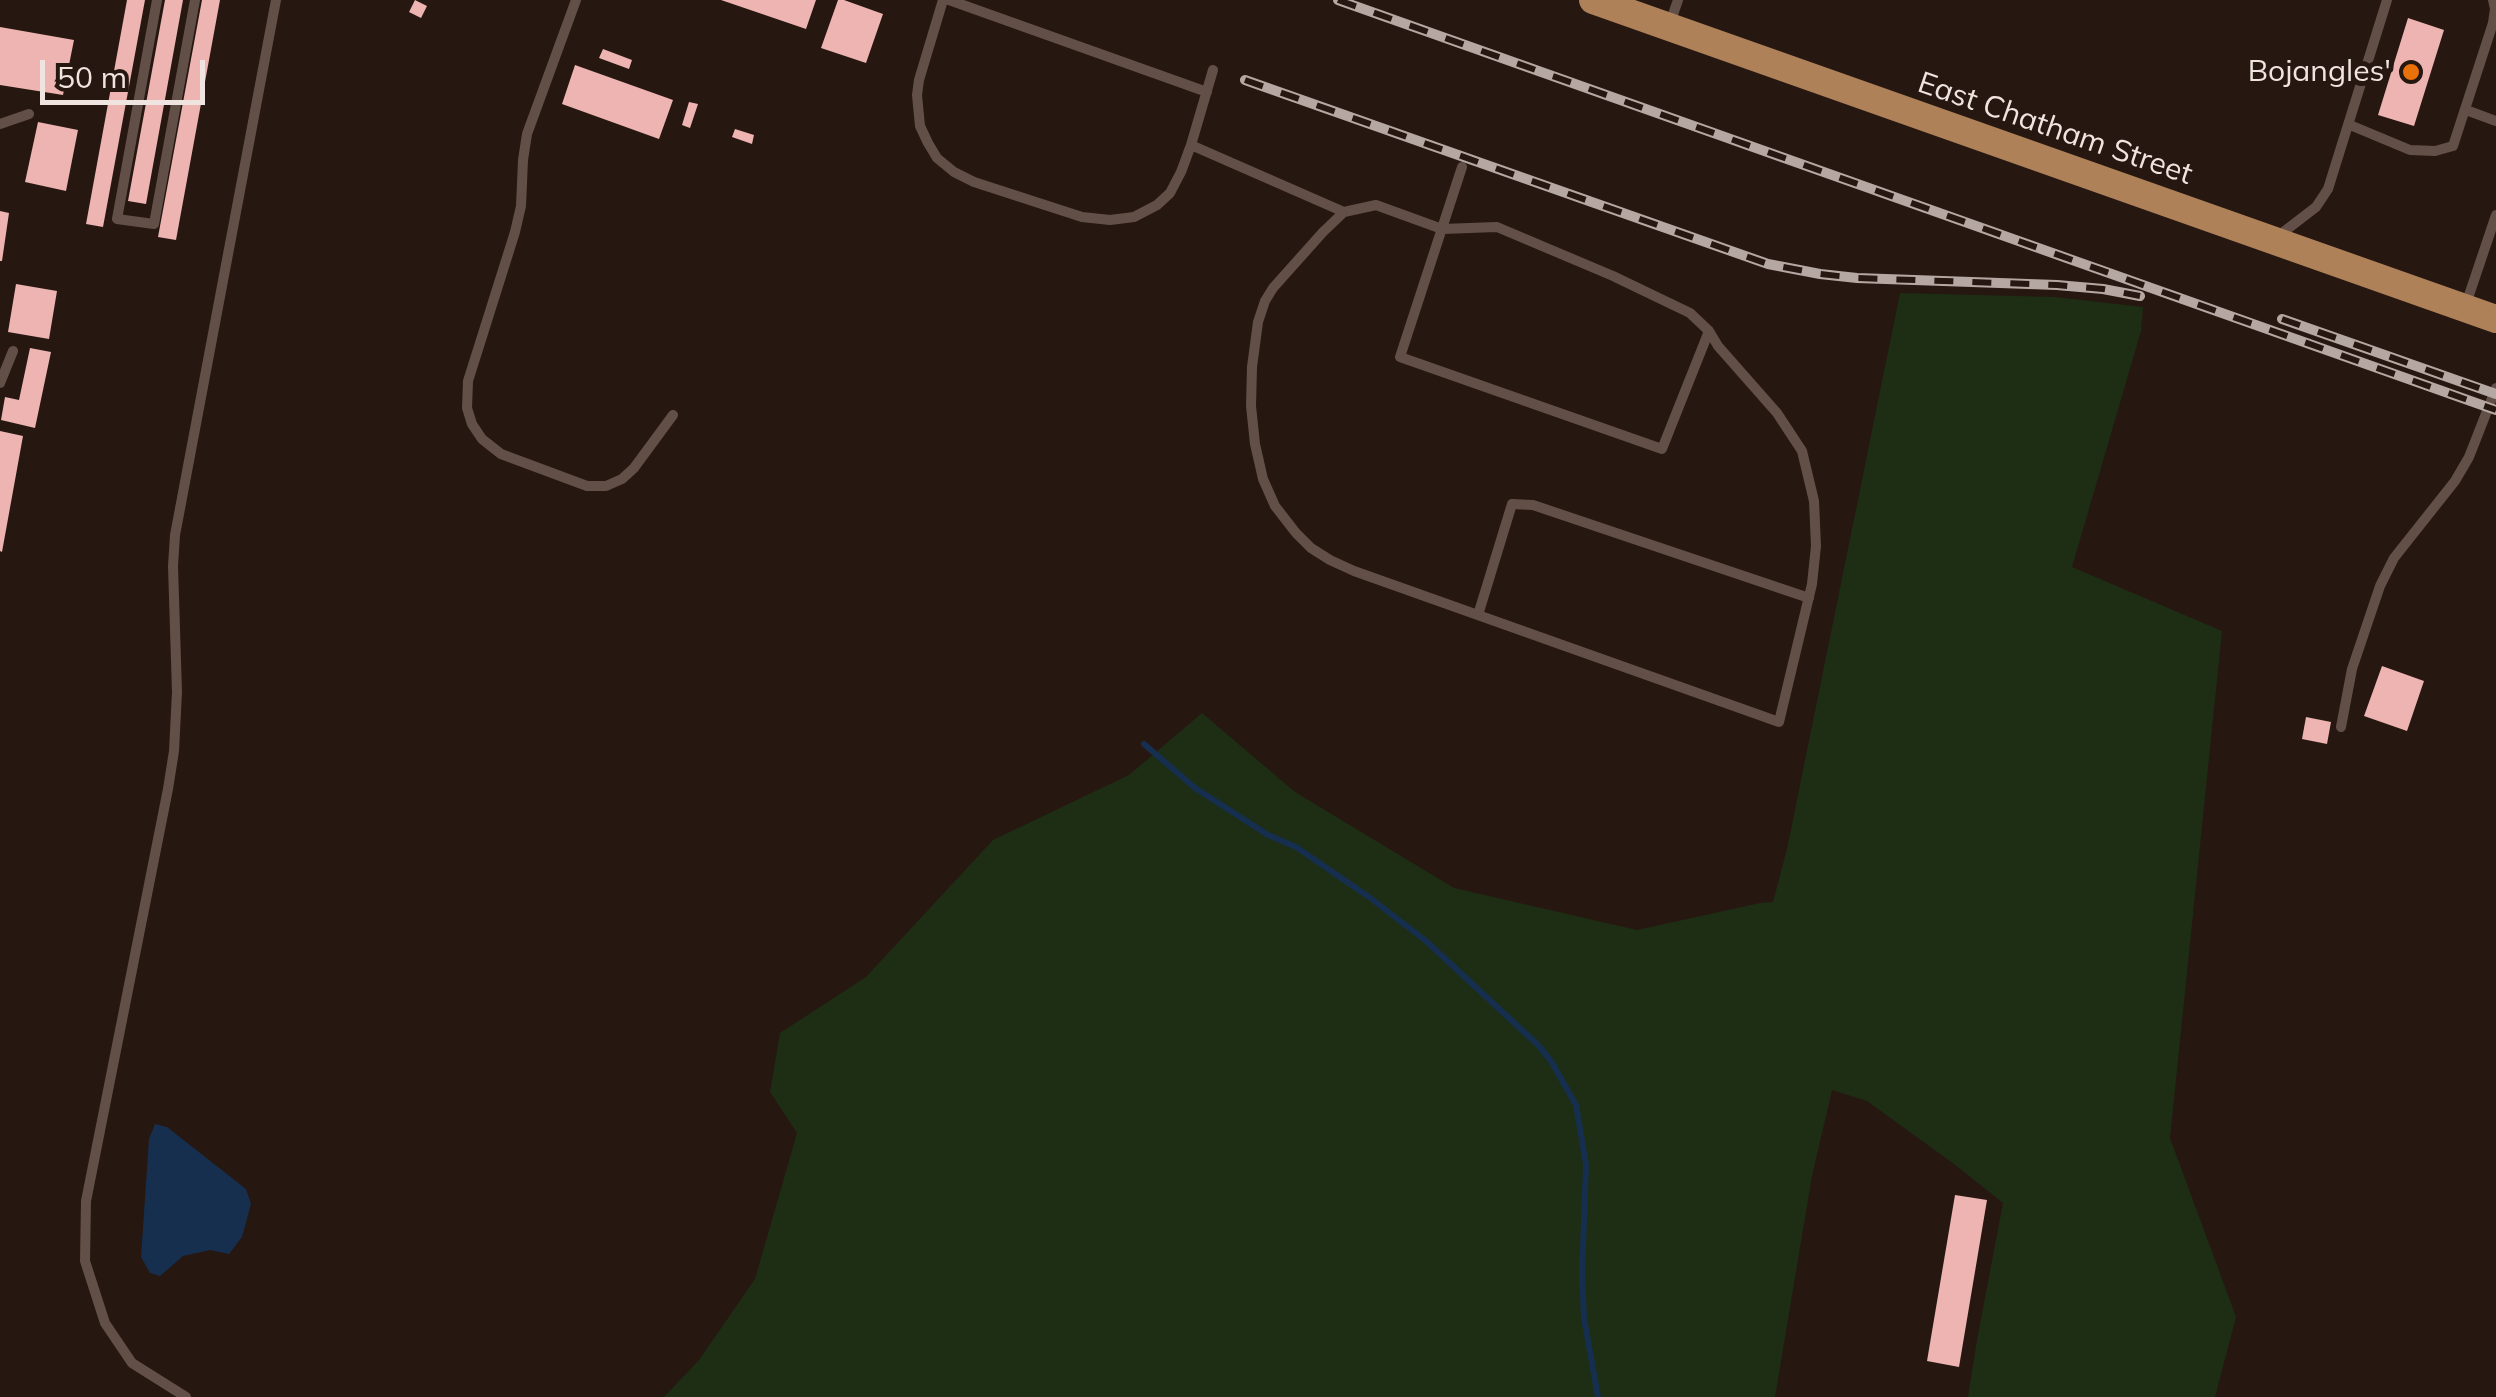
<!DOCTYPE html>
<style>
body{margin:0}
#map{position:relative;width:2496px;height:1397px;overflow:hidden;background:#271711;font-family:Mulish,sans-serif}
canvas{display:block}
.scale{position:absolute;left:40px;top:60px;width:165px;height:45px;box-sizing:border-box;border:5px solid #efe4df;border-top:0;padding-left:12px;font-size:30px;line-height:35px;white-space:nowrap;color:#efe4df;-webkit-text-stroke:8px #271711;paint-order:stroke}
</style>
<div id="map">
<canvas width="2496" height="1397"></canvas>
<div class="scale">50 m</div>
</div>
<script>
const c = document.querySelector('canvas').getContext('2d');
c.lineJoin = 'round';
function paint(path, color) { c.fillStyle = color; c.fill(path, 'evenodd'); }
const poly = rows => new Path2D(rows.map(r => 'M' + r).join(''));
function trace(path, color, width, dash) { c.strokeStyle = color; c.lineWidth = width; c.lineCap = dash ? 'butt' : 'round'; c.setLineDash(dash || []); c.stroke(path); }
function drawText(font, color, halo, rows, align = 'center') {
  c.font = font + ' Mulish,sans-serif'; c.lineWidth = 10; c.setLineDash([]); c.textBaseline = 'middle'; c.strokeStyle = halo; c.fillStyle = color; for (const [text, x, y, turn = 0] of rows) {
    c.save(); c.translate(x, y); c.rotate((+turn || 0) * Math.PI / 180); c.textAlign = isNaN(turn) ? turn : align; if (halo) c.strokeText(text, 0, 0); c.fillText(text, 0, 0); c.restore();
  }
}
const green = poly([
 [1900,293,2055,297,2143,307,2141,331,2072,567,2222,631,2170,1138,2236,1317,2215,1397,1968,1397,1977,1340,2003,1203,1954,1164,1867,1101,1832,1090,1812,1176,1775,1397,664,1397,699,1360,755,1279,797,1133,770,1092,780,1033,866,977,993,840,1129,775,1202,713,1295,792,1454,888,1637,930,1760,903,1773,902,1787,849]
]);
const water = poly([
 [155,1124,167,1127,246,1189,251,1204,242,1237,229,1254,210,1250,183,1256,160,1276,150,1273,141,1257,149,1139]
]);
const stream = poly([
 [1144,744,1195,788,1268,835,1296,847,1369,897,1426,941,1538,1045,1551,1061,1576,1105,1586,1165,1582,1275,1584,1318,1598,1397]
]);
const building = poly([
 [127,0,145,0,103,227,86,224],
 [165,0,183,0,146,204,128,201],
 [202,0,220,0,176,240,158,237],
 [415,0,427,6,421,18,409,12],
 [721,0,816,0,806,29],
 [838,0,844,0,883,14,866,63,821,48],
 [2408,18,2444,30,2414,126,2378,115],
 [0,27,74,40,63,95,0,85],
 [603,49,632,60,629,69,599,58],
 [575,65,673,100,659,139,562,104],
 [689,102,698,104,690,128,682,125],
 [38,122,78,130,66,191,25,182],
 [735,129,754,135,752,144,732,137],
 [0,211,9,213,2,261,0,261],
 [16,284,57,291,49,339,8,332],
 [30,348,51,352,35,428,1,420,5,397,19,400],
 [0,431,23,436,2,552,0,551],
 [2382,666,2424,681,2407,731,2364,716],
 [2306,717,2331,722,2327,744,2302,739],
 [1955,1195,1987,1200,1959,1367,1927,1361]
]);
const service = poly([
 [157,0,117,219,154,224,195,0],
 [576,0,527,134,523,160,521,206,515,232,468,381,467,408,472,424,482,439,501,454,587,486,606,486,622,479,634,468,673,415],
 [943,0,919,80,917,95,920,126,928,143,937,158,954,172,974,182,1082,217,1110,220,1134,217,1157,205,1170,193,1181,172,1191,145,1213,70],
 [949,0,1207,92],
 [1669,26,1678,0],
 [2466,110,2496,121],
 [0,124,29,114],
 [2350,125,2410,150,2435,151,2453,146,2493,23,2495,9,2493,0],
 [1191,145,1344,212,1376,205,1442,229,1497,227,1613,276,1690,313,1709,331,1718,346,1777,413,1802,451,1814,501,1816,546,1812,584,1779,722,1354,571,1330,560,1311,548,1296,533,1275,506,1263,479,1255,444,1251,406,1252,367,1258,322,1265,301,1273,288,1323,232,1344,212],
 [1462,167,1400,357,1662,449,1709,331],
 [2277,237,2316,207,2328,189,2387,0],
 [2465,307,2496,215],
 [0,383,13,351],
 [1478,615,1512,504,1533,505,1809,598],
 [2341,727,2352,669,2380,586,2394,558,2455,481,2469,457,2496,388],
 [186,1397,132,1363,105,1323,85,1261,86,1201,168,789,174,751,177,692,173,566,175,535,276,0]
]);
const primary = poly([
 [1593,0,2496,319]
]);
const rail = poly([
 [1338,0,2496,410],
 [1245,80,1768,264,1820,274,1857,278,2057,285,2103,289,2140,296],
 [2282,319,2496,394]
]);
const markers = [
 [2411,72,10,"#e8710a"]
];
const poiNames = [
 ["Bojangles'",2391,72]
];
const streetNames = [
 ["East Chatham Street",2055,129,19]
];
paint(green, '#1d2e14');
paint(water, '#162f4f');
trace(stream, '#162f4f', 6);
paint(building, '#edb4b1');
trace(service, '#625048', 10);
trace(primary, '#ae8159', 28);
trace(rail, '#b5a8a3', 10);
trace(rail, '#271711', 6, [19]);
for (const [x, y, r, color] of markers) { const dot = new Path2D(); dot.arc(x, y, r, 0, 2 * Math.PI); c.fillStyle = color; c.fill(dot); trace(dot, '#271711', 4); }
drawText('30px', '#efe4df', '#271711', poiNames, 'right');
drawText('30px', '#efe4df', '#271711', streetNames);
</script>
